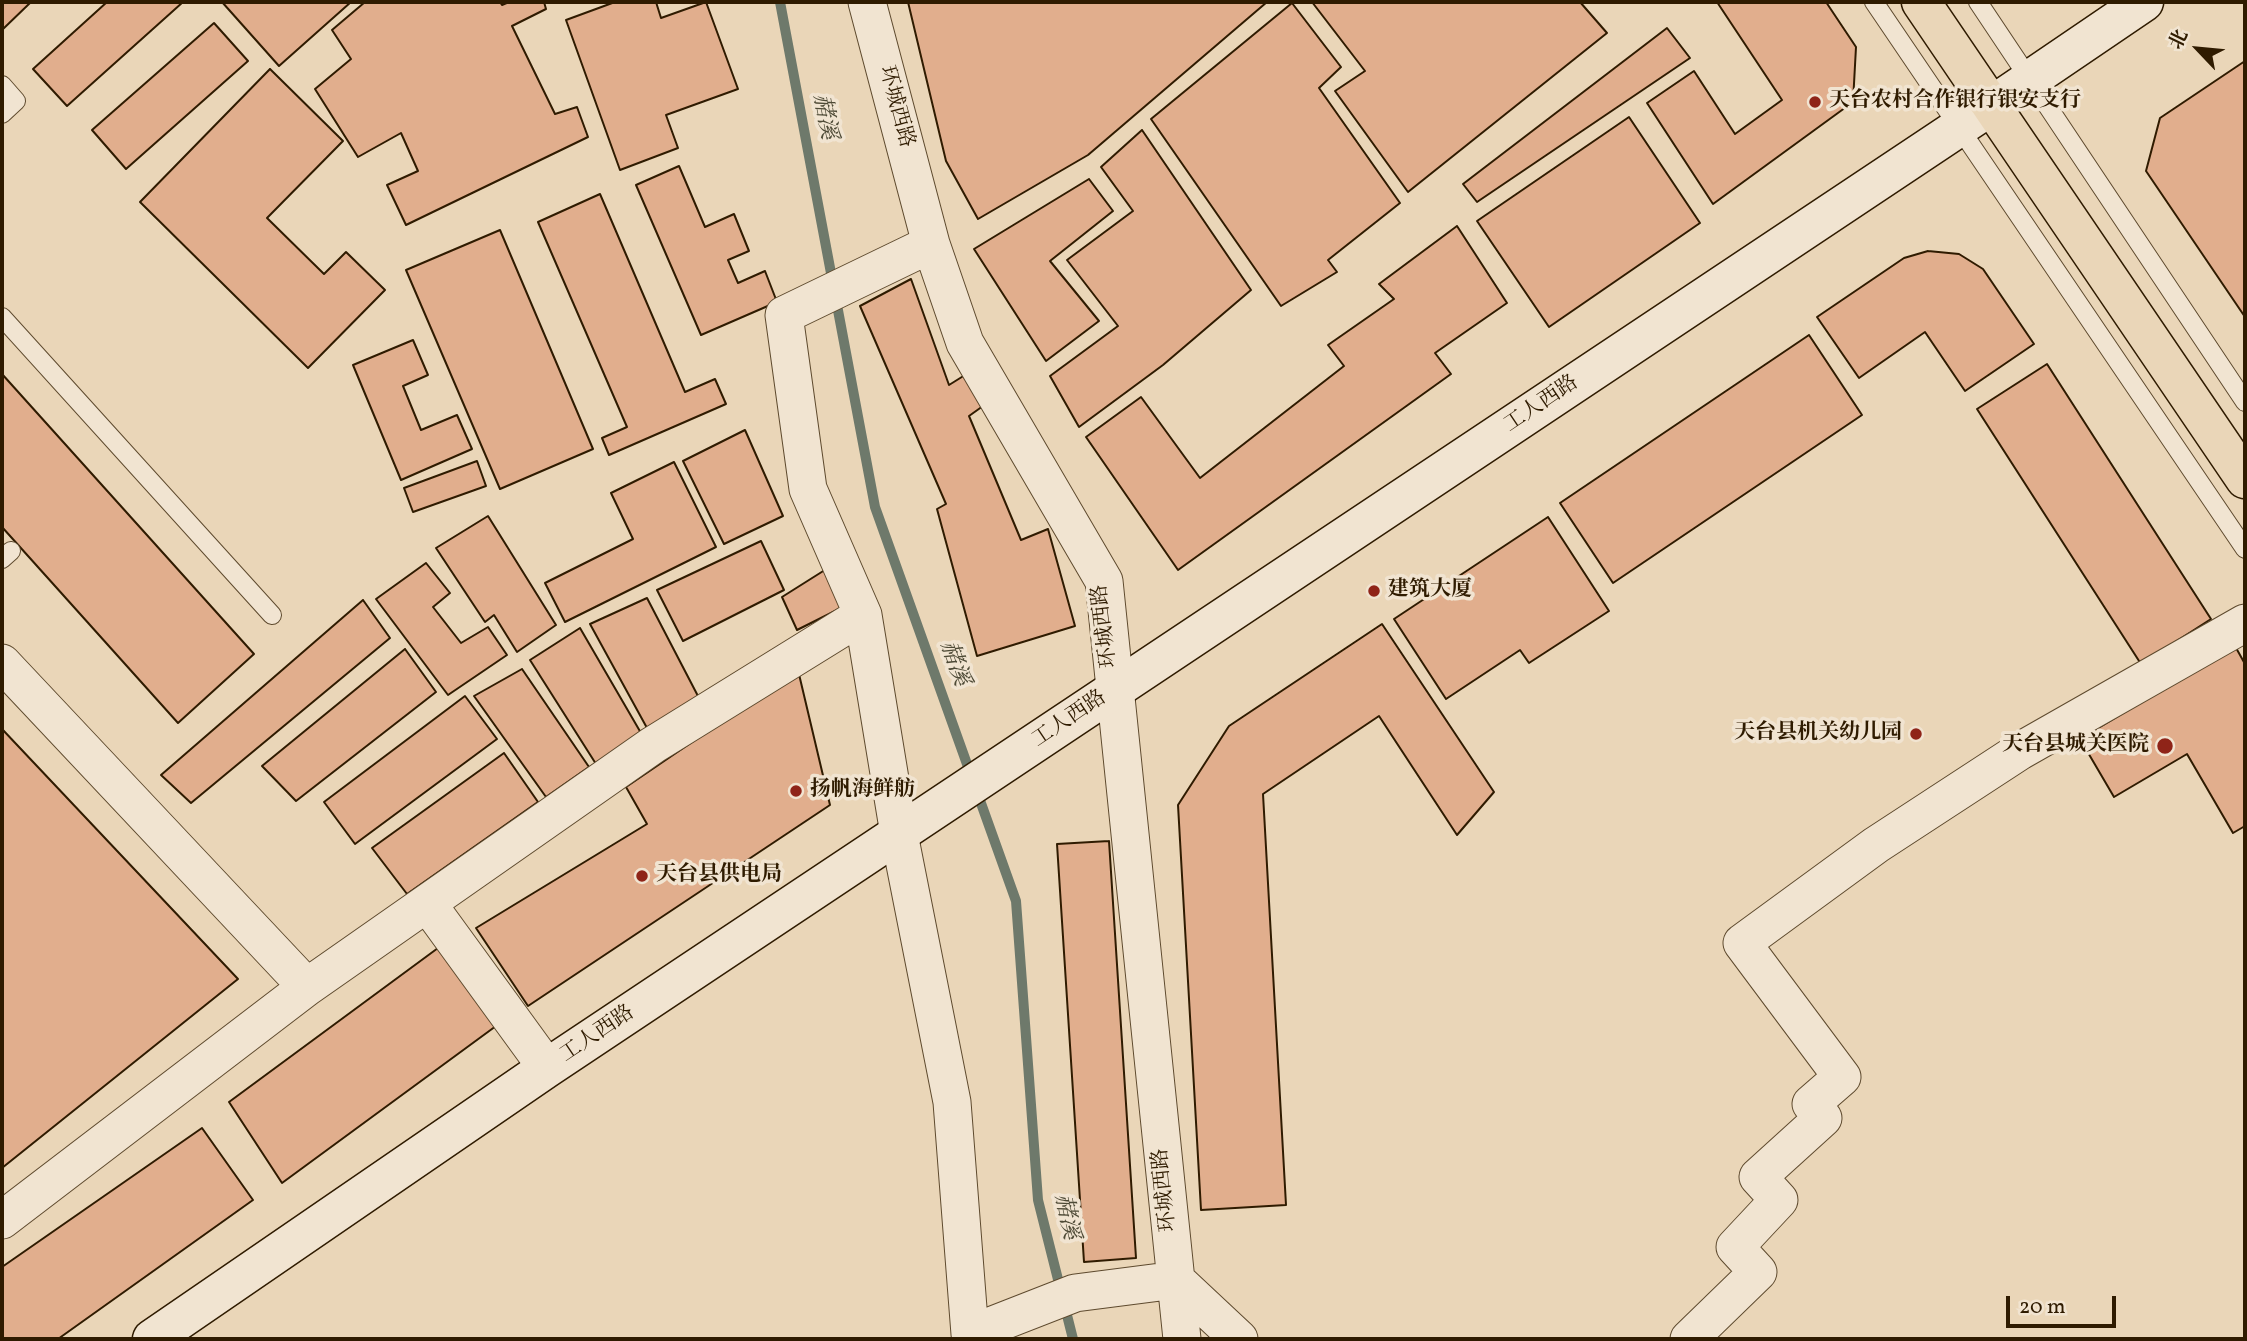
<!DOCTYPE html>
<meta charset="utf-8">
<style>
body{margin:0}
#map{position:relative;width:2247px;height:1341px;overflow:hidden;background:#ead6b8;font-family:Vollkorn,"Noto Serif SC",serif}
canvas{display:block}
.frame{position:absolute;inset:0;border:4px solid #2f1b00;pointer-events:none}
.north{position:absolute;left:2163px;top:14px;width:70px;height:70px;-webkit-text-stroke:5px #f1e4d1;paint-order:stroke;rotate:296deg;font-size:19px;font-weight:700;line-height:28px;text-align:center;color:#2f1b00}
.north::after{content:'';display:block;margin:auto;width:24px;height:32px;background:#2f1b00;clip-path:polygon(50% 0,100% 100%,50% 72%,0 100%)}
.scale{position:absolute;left:2006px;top:1296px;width:110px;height:32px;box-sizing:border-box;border:4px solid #2f1b00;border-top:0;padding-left:9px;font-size:21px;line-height:24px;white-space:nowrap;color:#2f1b00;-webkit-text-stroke:5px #f1e4d1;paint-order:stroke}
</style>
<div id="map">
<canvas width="2247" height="1341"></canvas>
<div class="frame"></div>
<div class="north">北</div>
<div class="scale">20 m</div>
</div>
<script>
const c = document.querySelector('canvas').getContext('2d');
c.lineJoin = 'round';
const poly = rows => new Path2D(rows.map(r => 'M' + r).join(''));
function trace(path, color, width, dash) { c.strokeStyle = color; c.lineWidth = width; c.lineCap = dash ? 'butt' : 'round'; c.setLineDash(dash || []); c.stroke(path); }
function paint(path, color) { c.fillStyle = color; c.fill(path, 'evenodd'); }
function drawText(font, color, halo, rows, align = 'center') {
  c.font = font + ' Vollkorn,"Noto Serif SC",serif'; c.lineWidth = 7; c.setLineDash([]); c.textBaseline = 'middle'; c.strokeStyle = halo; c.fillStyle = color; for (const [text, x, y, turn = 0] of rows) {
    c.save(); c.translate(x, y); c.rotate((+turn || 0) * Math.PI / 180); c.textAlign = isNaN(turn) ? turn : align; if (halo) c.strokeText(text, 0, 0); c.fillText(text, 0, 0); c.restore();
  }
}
const stream = poly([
 [780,2,875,507,1016,901,1038,1200,1073,1339]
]);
const building = poly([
 [2,2,31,2,2,30,2,2],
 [107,2,183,2,67,106,33,69,107,2],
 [222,2,351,2,279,66,222,2],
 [365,2,500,2,502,5,509,2,544,2,546,9,512,26,555,114,577,107,588,137,406,225,387,185,418,171,401,133,358,157,315,89,351,59,332,30,365,2],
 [615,2,656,2,661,18,706,2,738,89,666,115,678,148,620,170,566,20,615,2],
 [908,2,1267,2,1088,155,978,219,946,161,908,2],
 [1312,2,1580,2,1607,33,1408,192,1335,91,1365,71,1312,2],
 [1717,2,1826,2,1856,47,1853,102,1713,204,1647,103,1694,71,1735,134,1782,100,1717,2],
 [1292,3,1341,67,1319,88,1400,203,1328,260,1337,272,1281,306,1151,119,1292,3],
 [214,23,248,61,126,169,92,130,214,23],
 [1667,28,1690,58,1477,202,1463,184,1667,28],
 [2245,61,2245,317,2146,171,2160,118,2245,61],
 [270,69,343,141,267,218,324,274,346,252,385,290,308,368,140,202,270,69],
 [1629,117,1700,223,1549,327,1477,221,1629,117],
 [1142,130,1251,290,1163,365,1079,427,1050,376,1118,326,1067,260,1133,211,1101,167,1142,130],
 [679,166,705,227,734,214,749,251,728,260,738,283,765,271,777,302,701,335,636,185,679,166],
 [1089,179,1113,211,1050,261,1099,321,1046,361,974,249,1089,179],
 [600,194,685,392,715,379,726,404,609,455,602,438,627,427,538,222,600,194],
 [1457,226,1507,303,1435,353,1451,374,1178,570,1086,437,1141,397,1200,478,1344,366,1328,345,1394,299,1379,284,1457,226],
 [500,230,593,449,500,489,406,270,500,230],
 [1928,251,1959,254,1983,269,2034,344,1965,391,1925,332,1859,378,1817,317,1904,258,1928,251],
 [911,279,949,385,965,375,983,406,969,416,1021,540,1048,529,1075,626,977,656,937,509,946,504,860,306,911,279],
 [1809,335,1862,415,1613,583,1560,503,1809,335],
 [413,340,428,375,403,386,421,430,457,415,472,449,401,480,353,365,413,340],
 [2047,364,2211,619,2141,664,1977,409,2047,364],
 [2,374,254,654,178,723,2,527,2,374],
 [745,430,783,516,724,544,683,461,745,430],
 [477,461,486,486,413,512,404,488,477,461],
 [674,462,716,547,565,622,545,583,633,539,611,493,674,462],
 [488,516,556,625,517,652,494,615,485,622,436,548,488,516],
 [1548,517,1609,611,1529,663,1520,650,1446,699,1394,619,1548,517],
 [761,541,784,590,683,641,657,590,761,541],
 [426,563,450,593,433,607,461,643,488,627,507,655,448,695,376,599,426,563],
 [828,568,847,605,797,630,782,597,828,568],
 [647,598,699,698,647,728,590,624,647,598],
 [363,600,390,638,191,803,161,775,363,600],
 [1382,624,1494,792,1457,835,1379,716,1263,794,1286,1205,1201,1210,1178,805,1229,726,1382,624],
 [580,628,641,733,596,764,530,660,580,628],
 [2235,646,2245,664,2245,826,2233,833,2187,754,2114,797,2080,739,2235,646],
 [405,649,436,692,296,801,262,766,405,649],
 [522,669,589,767,546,797,474,696,522,669],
 [798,670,830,805,528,1006,476,928,647,824,626,787,798,670],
 [465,696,497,739,355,844,324,802,465,696],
 [2,729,238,979,2,1168,2,729],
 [504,753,538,802,407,894,372,848,504,753],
 [1109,841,1136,1258,1084,1262,1057,844,1109,841],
 [438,948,496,1026,282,1183,229,1102,438,948],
 [202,1128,253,1200,58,1339,2,1339,2,1267,202,1128]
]);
const lane = poly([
 [1874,2,2245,549],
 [1978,2,2245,402],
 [2,85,16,101,2,114],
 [2,317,272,615],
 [2,559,11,551]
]);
const street = poly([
 [867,2,931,244,965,343,1104,581,1182,1339],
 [931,244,784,315,808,489,863,615,899,834,952,1102,970,1334,1075,1293,1176,1280,1239,1339],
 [2,663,307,987],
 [427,903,547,1068],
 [2,1220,307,987,653,745,863,615],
 [1689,1339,1758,1272,1735,1247,1779,1200,1758,1177,1823,1118,1811,1104,1842,1077,1742,943,1876,845,2020,751,2245,623]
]);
const secondary = poly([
 [152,1339,547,1068,1991,106,2144,2]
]);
const primary = poly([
 [1921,2,2245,479]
]);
const markers = [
 [1815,102,7,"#8f2418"],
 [1374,591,7,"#8f2418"],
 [1916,734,7,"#8f2418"],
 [2165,746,9,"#8f2418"],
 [796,791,7,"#8f2418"],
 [642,876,7,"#8f2418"]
];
const poiNames = [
 ["天台农村合作银行银安支行",1829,102],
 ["建筑大厦",1388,591],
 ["天台县机关幼儿园",1902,734,"right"],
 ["天台县城关医院",2149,746,"right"],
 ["扬帆海鲜舫",810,791],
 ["天台县供电局",656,876]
];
const streetNames = [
 ["环城西路",895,107,75],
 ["工人西路",1542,405,-34],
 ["环城西路",1106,626,-97],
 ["工人西路",1070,720,-34],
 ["工人西路",598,1035,-34],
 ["环城西路",1166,1190,-96]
];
const waterNames = [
 ["赭溪",823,117,79],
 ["赭溪",953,664,70],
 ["赭溪",1065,1217,78]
];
trace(stream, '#6e796b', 10);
paint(building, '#e1ae8d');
trace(building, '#2f1b00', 2);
trace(lane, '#5e4a2e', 20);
trace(street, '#5e4a2e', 39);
trace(secondary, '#2f1b00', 41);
trace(primary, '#2f1b00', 41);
trace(lane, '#f1e4d1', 18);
trace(street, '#f1e4d1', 37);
trace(secondary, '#f1e4d1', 38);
trace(primary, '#ead6b8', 38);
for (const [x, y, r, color] of markers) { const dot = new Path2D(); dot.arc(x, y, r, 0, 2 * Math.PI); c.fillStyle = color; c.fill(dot); trace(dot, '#f1e4d1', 2.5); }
drawText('bold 21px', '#2f1b00', '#f1e4d1', poiNames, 'left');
drawText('21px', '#2f1b00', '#f1e4d1', streetNames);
drawText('italic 23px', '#4e4a36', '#f1e4d1', waterNames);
</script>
